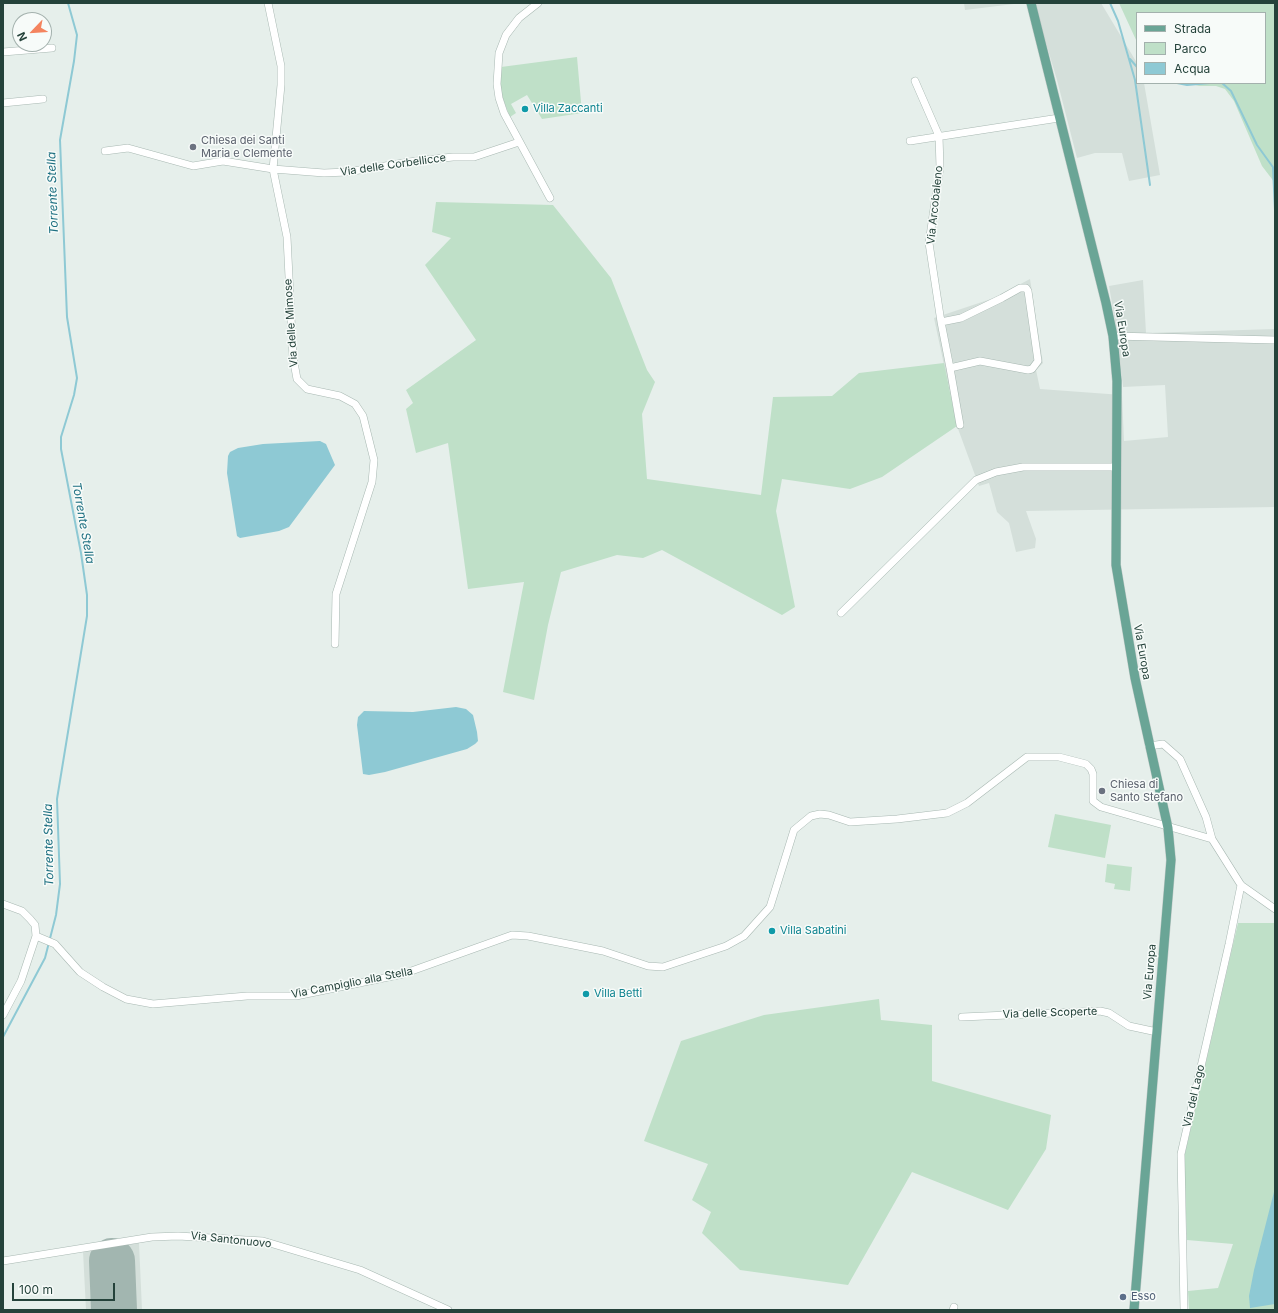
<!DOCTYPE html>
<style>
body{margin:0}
#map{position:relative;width:1278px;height:1313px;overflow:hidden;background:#e6efeb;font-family:Inter,sans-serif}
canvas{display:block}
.frame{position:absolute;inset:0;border:4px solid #24423a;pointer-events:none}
.legend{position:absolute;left:1136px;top:12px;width:130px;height:72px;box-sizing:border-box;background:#f7fbf9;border:1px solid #a3b1ad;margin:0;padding:5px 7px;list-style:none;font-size:12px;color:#24423a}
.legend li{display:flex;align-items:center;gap:8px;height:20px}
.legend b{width:20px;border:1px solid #a3b1ad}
.north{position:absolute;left:12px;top:12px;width:40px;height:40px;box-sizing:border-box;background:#f7fbf9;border:1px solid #a3b1ad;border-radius:50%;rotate:245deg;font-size:11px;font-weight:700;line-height:16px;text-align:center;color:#24423a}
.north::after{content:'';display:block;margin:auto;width:14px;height:18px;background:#f4845f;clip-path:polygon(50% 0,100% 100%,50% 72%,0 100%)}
.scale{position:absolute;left:12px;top:1283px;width:103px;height:18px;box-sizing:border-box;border:2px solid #24423a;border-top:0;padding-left:5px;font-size:12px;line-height:14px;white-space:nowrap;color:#24423a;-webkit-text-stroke:3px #f7fbf9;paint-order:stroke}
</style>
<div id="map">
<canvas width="1278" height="1313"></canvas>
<div class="frame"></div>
<ul class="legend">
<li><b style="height:5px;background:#6aa596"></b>Strada</li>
<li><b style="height:11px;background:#bfe0c8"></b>Parco</li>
<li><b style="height:11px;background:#8ec9d4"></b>Acqua</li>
</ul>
<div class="north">N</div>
<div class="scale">100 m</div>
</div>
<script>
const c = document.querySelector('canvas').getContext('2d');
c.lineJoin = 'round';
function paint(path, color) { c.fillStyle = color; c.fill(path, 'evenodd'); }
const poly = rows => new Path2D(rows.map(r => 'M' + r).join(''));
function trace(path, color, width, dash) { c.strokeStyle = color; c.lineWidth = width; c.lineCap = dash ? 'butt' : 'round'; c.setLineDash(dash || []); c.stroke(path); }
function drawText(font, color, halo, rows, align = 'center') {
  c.font = font + ' Inter,sans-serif'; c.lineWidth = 3; c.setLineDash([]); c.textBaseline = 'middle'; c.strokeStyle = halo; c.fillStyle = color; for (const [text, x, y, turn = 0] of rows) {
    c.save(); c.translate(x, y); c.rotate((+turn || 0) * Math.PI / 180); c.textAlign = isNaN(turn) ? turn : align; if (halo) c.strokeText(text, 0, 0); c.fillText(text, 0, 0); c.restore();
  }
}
const built = poly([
 [964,3,1022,3,965,10],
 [1034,3,1101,3,1137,63,1137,83,1144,83,1160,175,1129,181,1122,153,1095,153,1077,158,1057,80],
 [1030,279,1043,363,1036,370,1040,389,1122,395,1124,441,1168,437,1165,385,1123,387,1117,332,1109,286,1143,280,1146,333,1275,329,1275,507,1026,511,1036,539,1035,548,1016,552,1009,523,997,512,989,483,979,486,957,426,934,318,994,298],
 [139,1243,142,1310,86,1310,83,1251]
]);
const green = poly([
 [1119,3,1275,3,1275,183,1262,166,1234,101,1225,89,1216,86,1199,86,1188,83,1265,83,1265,13,1137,13,1137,42],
 [577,57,582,113,542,119,527,95,511,104,516,113,510,117,501,94,501,67],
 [436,202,553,205,611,278,647,370,655,382,642,414,647,479,761,495,773,397,832,396,859,373,944,363,957,426,882,477,850,489,782,479,776,511,795,607,782,615,662,550,643,558,617,555,561,572,548,625,534,700,503,692,524,582,468,589,448,443,416,453,406,409,413,403,406,390,476,340,425,265,451,238,432,232],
 [1055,814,1111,825,1105,858,1048,847],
 [1107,864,1132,867,1130,891,1114,889,1115,884,1105,882],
 [1238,923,1275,923,1275,1310,1189,1310,1188,1291,1218,1288,1233,1244,1187,1240,1184,1158],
 [879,999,881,1020,932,1025,932,1081,1051,1115,1046,1149,1008,1210,912,1172,848,1285,740,1270,702,1233,711,1212,692,1200,708,1164,644,1141,681,1041,764,1015]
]);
const water = poly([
 [320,441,326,444,335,465,289,527,279,531,240,538,237,536,227,473,228,456,230,452,238,448,263,444],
 [456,707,466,709,473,715,477,732,478,741,475,744,467,749,385,772,369,775,363,774,357,725,358,717,364,711,413,712],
 [1275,1188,1275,1304,1250,1308,1249,1296,1254,1270]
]);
const stream = poly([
 [1110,3,1118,21,1135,80,1150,185],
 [1130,59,1137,67],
 [1177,83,1187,85,1210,83],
 [1222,83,1231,91,1257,145,1275,170],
 [1273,168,1275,210],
 [3,1037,45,958,56,915,60,884,57,799,87,616,87,595,81,553,61,449,61,437,74,395,77,378,67,317,60,140,74,61,77,35,68,3]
]);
const runway = poly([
 [112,1261,114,1310]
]);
const minor = poly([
 [268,3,281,66,281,85,273,169,324,173,347,172,416,161,453,157,474,157,519,142],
 [538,3,519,18,506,35,499,53,497,84,499,98,504,113,550,198],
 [3,52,52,48],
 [915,81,939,136,940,167,929,243,941,322,961,318,1002,298,1020,288,1026,288,1028,291,1038,361,1032,369,1028,370,980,361,950,368,941,322],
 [3,103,43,99],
 [910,141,1059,118],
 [105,151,128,148,193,166,223,161,273,169,287,237,293,357,297,379,307,389,340,396,355,404,363,416,374,460,372,482,336,594,335,644],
 [1113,336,1275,340],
 [950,368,960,425],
 [841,613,976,480,996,472,1023,467,1117,467],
 [1149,746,1163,744,1180,759,1206,817,1212,839,1241,885,1275,909],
 [3,904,22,911,30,919,35,925,36,936,21,981,3,1015],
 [36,936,55,944,80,972,103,987,126,999,153,1004,247,996,296,996,403,974,512,935,528,936,603,951,648,966,663,967,726,946,744,936,770,907,794,830,811,816,820,814,829,815,850,822,897,819,947,813,967,803,1027,757,1059,757,1086,764,1091,769,1093,774,1093,801,1101,807,1212,839],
 [962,1017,1100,1011,1109,1013,1129,1026,1157,1032],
 [3,1261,152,1237,178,1236,263,1241,360,1270,448,1310],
 [953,1310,954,1307],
 [1184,1310,1181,1154,1229,944,1241,885]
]);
const major = poly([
 [1031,3,1106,303,1113,336,1117,381,1116,565,1135,678,1168,828,1171,860,1134,1310]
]);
const markers = [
 [525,109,4,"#0f9aa8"],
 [193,147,4,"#6b7280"],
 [1102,791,4,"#6b7280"],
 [772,931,4,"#0f9aa8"],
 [586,994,4,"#0f9aa8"],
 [1123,1297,4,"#5c6f8a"]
];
const cultureNames = [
 ["Villa Zaccanti",533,109],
 ["Villa Sabatini",780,931],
 ["Villa Betti",594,994]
];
const worshipNames = [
 ["Chiesa dei Santi",201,141],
 ["Maria e Clemente",201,154],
 ["Chiesa di",1110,785],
 ["Santo Stefano",1110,798]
];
const streetNames = [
 ["Via delle Corbellicce",393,165,-8],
 ["Via Arcobaleno",935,205,-84],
 ["Via delle Mimose",291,323,-94],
 ["Via Europa",1122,329,81],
 ["Via Europa",1142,652,80],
 ["Via Europa",1150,972,-85],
 ["Via Campiglio alla Stella",352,983,-11],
 ["Via delle Scoperte",1050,1013,-2],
 ["Via del Lago",1194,1096,-77],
 ["Via Santonuovo",231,1240,6]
];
const serviceNames = [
 ["Esso",1131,1297]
];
const waterNames = [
 ["Torrente Stella",53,193,-92],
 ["Torrente Stella",83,523,80],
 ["Torrente Stella",49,845,-91]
];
paint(built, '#d4dfda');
paint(green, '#bfe0c8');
paint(water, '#8ec9d4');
trace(stream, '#8ec9d4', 2);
trace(runway, '#a2b6b0', 46);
trace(minor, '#a8b8b2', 8);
trace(major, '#c2cac8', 10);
trace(minor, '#fff', 7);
trace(major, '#6aa596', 9);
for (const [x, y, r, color] of markers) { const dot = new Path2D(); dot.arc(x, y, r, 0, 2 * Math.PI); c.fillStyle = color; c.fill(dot); trace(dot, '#f7fbf9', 1.5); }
drawText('11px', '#0d838f', '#f7fbf9', cultureNames, 'left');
drawText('11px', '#5b616d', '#f7fbf9', worshipNames, 'left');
drawText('11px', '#24423a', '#f7fbf9', streetNames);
drawText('11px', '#4e5e75', '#f7fbf9', serviceNames, 'left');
drawText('italic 12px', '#1c6f80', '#f7fbf9', waterNames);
</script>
